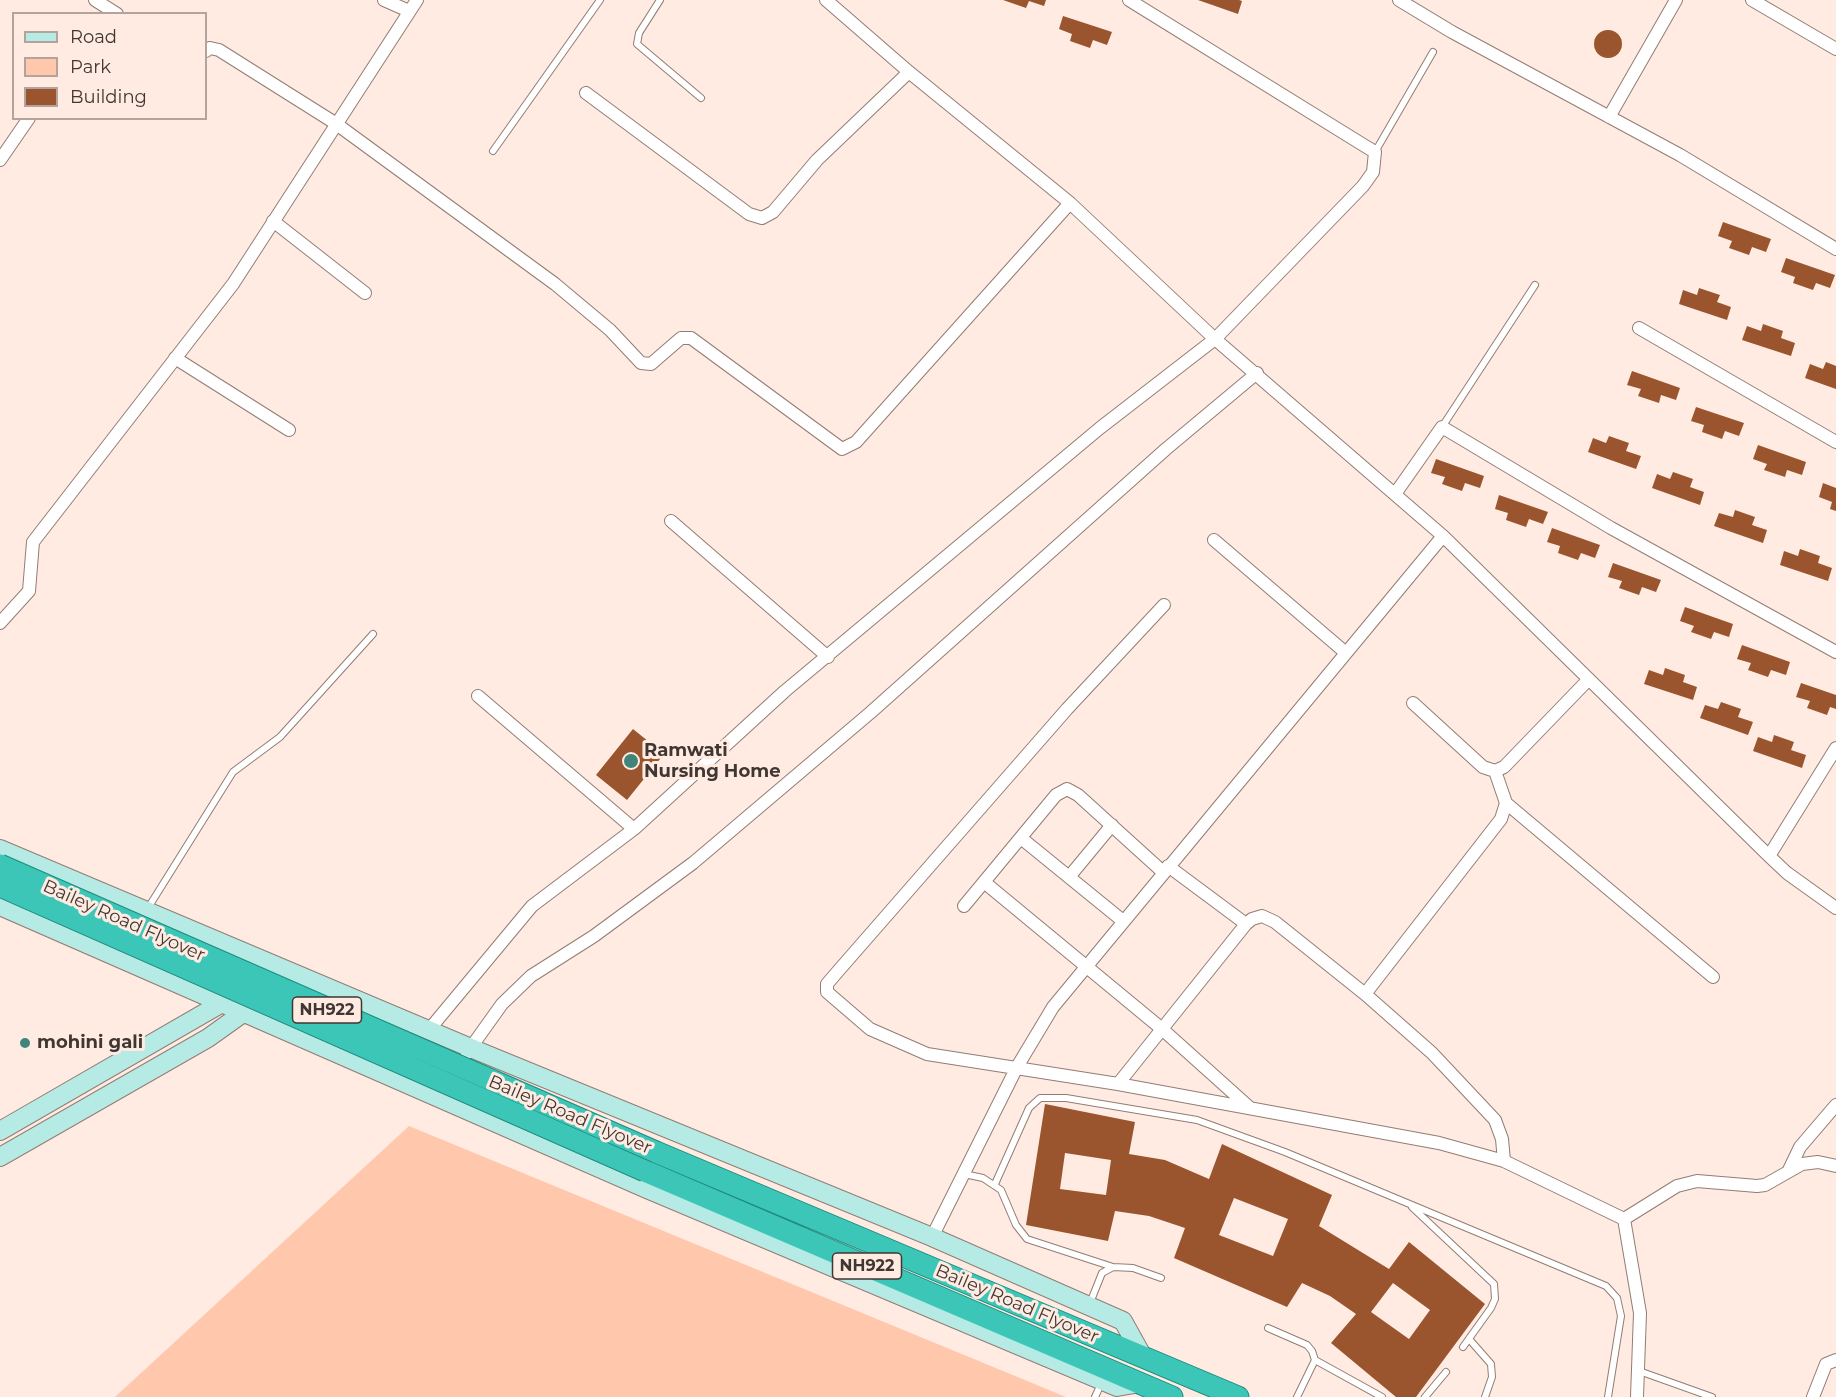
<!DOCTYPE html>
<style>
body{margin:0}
#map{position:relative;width:1836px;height:1397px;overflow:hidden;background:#ffebe2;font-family:Montserrat,sans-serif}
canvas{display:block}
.legend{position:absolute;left:12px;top:12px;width:195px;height:108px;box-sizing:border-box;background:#ffebe2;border:2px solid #b3a39c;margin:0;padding:8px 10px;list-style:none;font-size:18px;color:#403732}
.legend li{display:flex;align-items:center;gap:12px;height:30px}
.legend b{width:30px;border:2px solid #b3a39c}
</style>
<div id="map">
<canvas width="1836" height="1397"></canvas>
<ul class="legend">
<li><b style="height:8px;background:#b6eae4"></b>Road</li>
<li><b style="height:16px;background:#ffc8ad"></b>Park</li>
<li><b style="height:16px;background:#9a552e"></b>Building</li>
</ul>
</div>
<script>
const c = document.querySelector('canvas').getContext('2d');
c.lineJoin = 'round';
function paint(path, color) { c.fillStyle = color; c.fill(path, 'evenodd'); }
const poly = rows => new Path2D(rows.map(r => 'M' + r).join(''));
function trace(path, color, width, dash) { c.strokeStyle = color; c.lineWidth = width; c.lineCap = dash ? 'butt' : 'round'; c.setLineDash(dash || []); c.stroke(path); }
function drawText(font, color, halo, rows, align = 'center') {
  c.font = font + ' Montserrat,sans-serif'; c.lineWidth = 6; c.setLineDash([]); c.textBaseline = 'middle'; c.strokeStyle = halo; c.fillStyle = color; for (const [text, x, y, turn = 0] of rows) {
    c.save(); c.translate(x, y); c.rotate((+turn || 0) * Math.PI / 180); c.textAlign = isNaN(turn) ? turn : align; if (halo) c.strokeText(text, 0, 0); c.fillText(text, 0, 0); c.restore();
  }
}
const green = poly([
 [409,1126,1066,1397,115,1397]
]);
const building = poly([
 [1003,0,1046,0,1044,6,1029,1,1026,8],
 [1198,0,1239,0,1242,1,1238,14],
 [1063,16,1112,32,1107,45,1093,40,1090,48,1070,41,1072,34,1059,29],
 '1594 44a14 14 0 1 1 28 0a14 14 0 1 1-28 0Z',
 [1723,222,1771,239,1766,252,1752,247,1749,255,1729,248,1732,241,1718,236],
 [1786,258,1835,275,1830,288,1816,283,1813,290,1793,283,1795,277,1781,272],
 [1699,288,1720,295,1717,302,1731,307,1727,320,1679,304,1683,290,1697,295],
 [1763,324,1783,331,1781,338,1795,343,1791,356,1742,340,1747,326,1761,331],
 [1826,362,1836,366,1836,389,1805,378,1810,364,1823,369],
 [1632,371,1680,388,1676,400,1661,395,1659,403,1638,396,1641,389,1627,385],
 [1696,407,1744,423,1739,436,1725,431,1722,439,1702,432,1704,425,1691,421],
 [1609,436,1629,443,1626,451,1641,456,1636,469,1588,452,1593,438,1606,443],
 [1758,445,1806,462,1802,475,1787,470,1785,477,1764,470,1767,464,1753,459],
 [1436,459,1484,476,1480,488,1465,483,1462,491,1442,484,1445,477,1431,473],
 [1673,472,1693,479,1690,487,1704,492,1700,505,1652,488,1657,474,1670,479],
 [1823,483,1836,488,1836,511,1830,509,1832,502,1819,497],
 [1499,495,1548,512,1543,524,1529,519,1526,527,1506,520,1508,513,1495,509],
 [1735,510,1755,517,1752,525,1767,530,1763,543,1714,526,1719,513,1733,517],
 [1552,528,1600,545,1595,558,1581,553,1578,560,1558,553,1560,546,1547,542],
 [1800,549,1820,556,1818,563,1832,568,1828,581,1780,565,1784,551,1798,556],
 [1613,563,1661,580,1656,592,1642,587,1639,595,1619,588,1622,581,1608,577],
 [1685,607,1733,624,1729,637,1714,632,1711,639,1691,632,1694,626,1680,621],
 [1742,645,1790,662,1786,675,1771,670,1768,677,1748,670,1751,663,1737,659],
 [1665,668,1685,675,1683,682,1697,687,1693,700,1644,684,1649,670,1663,675],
 [1801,683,1836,695,1836,709,1830,707,1827,715,1807,708,1810,701,1796,697],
 [1721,702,1741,709,1738,717,1753,722,1748,735,1700,718,1705,705,1718,709],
 [633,729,664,754,627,800,596,775],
 [1774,735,1794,742,1791,750,1806,755,1802,768,1753,751,1758,737,1772,742],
 [1045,1104,1135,1122,1129,1154,1165,1160,1209,1179,1222,1144,1332,1195,1319,1226,1389,1269,1409,1242,1485,1304,1416,1397,1396,1397,1331,1343,1356,1314,1330,1296,1302,1283,1287,1307,1174,1258,1185,1228,1149,1216,1115,1211,1108,1241,1026,1225],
 [1065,1153,1111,1160,1106,1195,1060,1189],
 [1234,1198,1288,1219,1273,1256,1219,1235],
 [1393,1283,1430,1310,1409,1339,1371,1312]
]);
const service = poly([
 [660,0,639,33,637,44,701,98],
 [493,151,600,0],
 [1375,152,1433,52],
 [1442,427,1535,285],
 [148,908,233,772,280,737,373,634],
 [964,1174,983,1178,1001,1190,1016,1225,1027,1239,1113,1267],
 [995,1184,1029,1108,1040,1098,1066,1098,1197,1120,1285,1152,1606,1286,1617,1298,1621,1316,1608,1397],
 [1412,1207,1494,1284,1495,1299,1491,1308,1463,1347],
 [1090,1303,1102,1273,1113,1267,1133,1268,1161,1278],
 [1268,1328,1307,1345,1312,1351,1315,1360,1297,1397],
 [1469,1339,1491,1364,1492,1377,1485,1397],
 [1315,1360,1382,1397],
 [1639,1371,1712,1397],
 [1095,1397,1101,1384],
 [1425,1397,1446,1372]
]);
const minor = poly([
 [95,0,117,14],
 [384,0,409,11],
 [826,0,909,72,1070,203,1215,339,1443,536,1769,856,1787,873,1836,908],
 [1399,0,1452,32,1680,155,1836,249],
 [1752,0,1836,49],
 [206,51,210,48,219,50,335,123,555,284,610,330,641,363,651,364,681,338,691,338,842,449,856,442,1070,203],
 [586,93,749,214,762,218,773,212,817,160,909,72],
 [1609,117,1676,0],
 [0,160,29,118],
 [273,221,365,293],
 [1639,328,1836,442],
 [175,358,289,430],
 [1395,494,1442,427,1611,528,1836,652],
 [671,521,828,657],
 [1214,540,1346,653],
 [1164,605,1067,709,839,970,827,984,827,992,870,1029,927,1054,1118,1084,1439,1143,1504,1161,1624,1219,1640,1313,1637,1397],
 [0,623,29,591,33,542,233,284,417,0],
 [478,696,634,829],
 [1413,703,1483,767,1495,771,1504,767,1589,679],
 [1506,803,1713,977],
 [1021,838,1123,921],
 [1769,856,1836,748],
 [1168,866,1246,924],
 [1069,877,1112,825],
 [984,882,1162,1029,1250,1108],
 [964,906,1056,795,1067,789,1078,795,1163,872],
 [1365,994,1501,819,1506,803,1495,771],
 [428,1031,532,906,634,829,785,691,1100,428,1215,339,1363,186,1373,172,1375,152,1365,146,1129,0],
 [467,1053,502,1004,531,976,594,936,693,863,870,713,1166,449,1257,373],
 [1118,1084,1246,924,1252,919,1262,916,1275,922,1365,994,1432,1053,1495,1120,1502,1139,1504,1161],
 [1789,1170,1800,1147,1836,1105],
 [1624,1219,1677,1186,1697,1181,1757,1186,1765,1185,1802,1164,1818,1162,1836,1166],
 [932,1237,1017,1067,1053,1007,1443,536],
 [1813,1397,1826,1364,1836,1360]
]);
const secondary = poly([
 [0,849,478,1051,932,1237,1123,1321,1143,1357],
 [0,906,647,1189,1117,1387,1140,1383],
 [0,1131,222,1003,226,996],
 [0,1157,208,1038,243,1013,248,1005]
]);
const trunk = poly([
 [656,1152,1238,1397],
 [645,1171,1172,1397]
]);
const trunkBridge = poly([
 [0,865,656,1152],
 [0,886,645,1171]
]);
const markers = [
 [631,761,8,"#40857a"],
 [25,1043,6,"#40857a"]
];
const shields = [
 [327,1010,69],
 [867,1266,69]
];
const shieldNames = [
 ["NH922",327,1010],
 ["NH922",867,1266]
];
const poiNames = [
 ["Ramwati",644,751],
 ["Nursing Home",644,772],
 ["mohini gali",37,1043]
];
const streetNames = [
 ["Bailey Road Flyover",124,921,24],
 ["Bailey Road Flyover",570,1115,23],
 ["Bailey Road Flyover",1017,1304,23]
];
paint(green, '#ffc8ad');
paint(building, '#9a552e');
trace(service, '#927d73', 8);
trace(minor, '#927d73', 14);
trace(secondary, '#927d73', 20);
trace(trunk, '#1e8b7d', 23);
trace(service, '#fff', 6);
trace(minor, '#fff', 12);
trace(secondary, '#b6eae4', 18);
trace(trunk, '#3cc6b7', 21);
trace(trunkBridge, '#1e8b7d', 23, []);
trace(trunkBridge, '#3cc6b7', 21);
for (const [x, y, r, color] of markers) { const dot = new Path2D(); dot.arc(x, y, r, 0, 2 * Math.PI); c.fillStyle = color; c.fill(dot); trace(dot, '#ffebe2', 2); }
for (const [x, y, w] of shields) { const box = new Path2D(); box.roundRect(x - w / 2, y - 13, w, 26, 4.5); c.fillStyle = '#ffebe2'; c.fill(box); trace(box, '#403732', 1.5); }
drawText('bold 16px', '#403732', null, shieldNames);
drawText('bold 18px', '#403732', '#ffebe2', poiNames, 'left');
drawText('18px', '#403732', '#ffebe2', streetNames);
</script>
